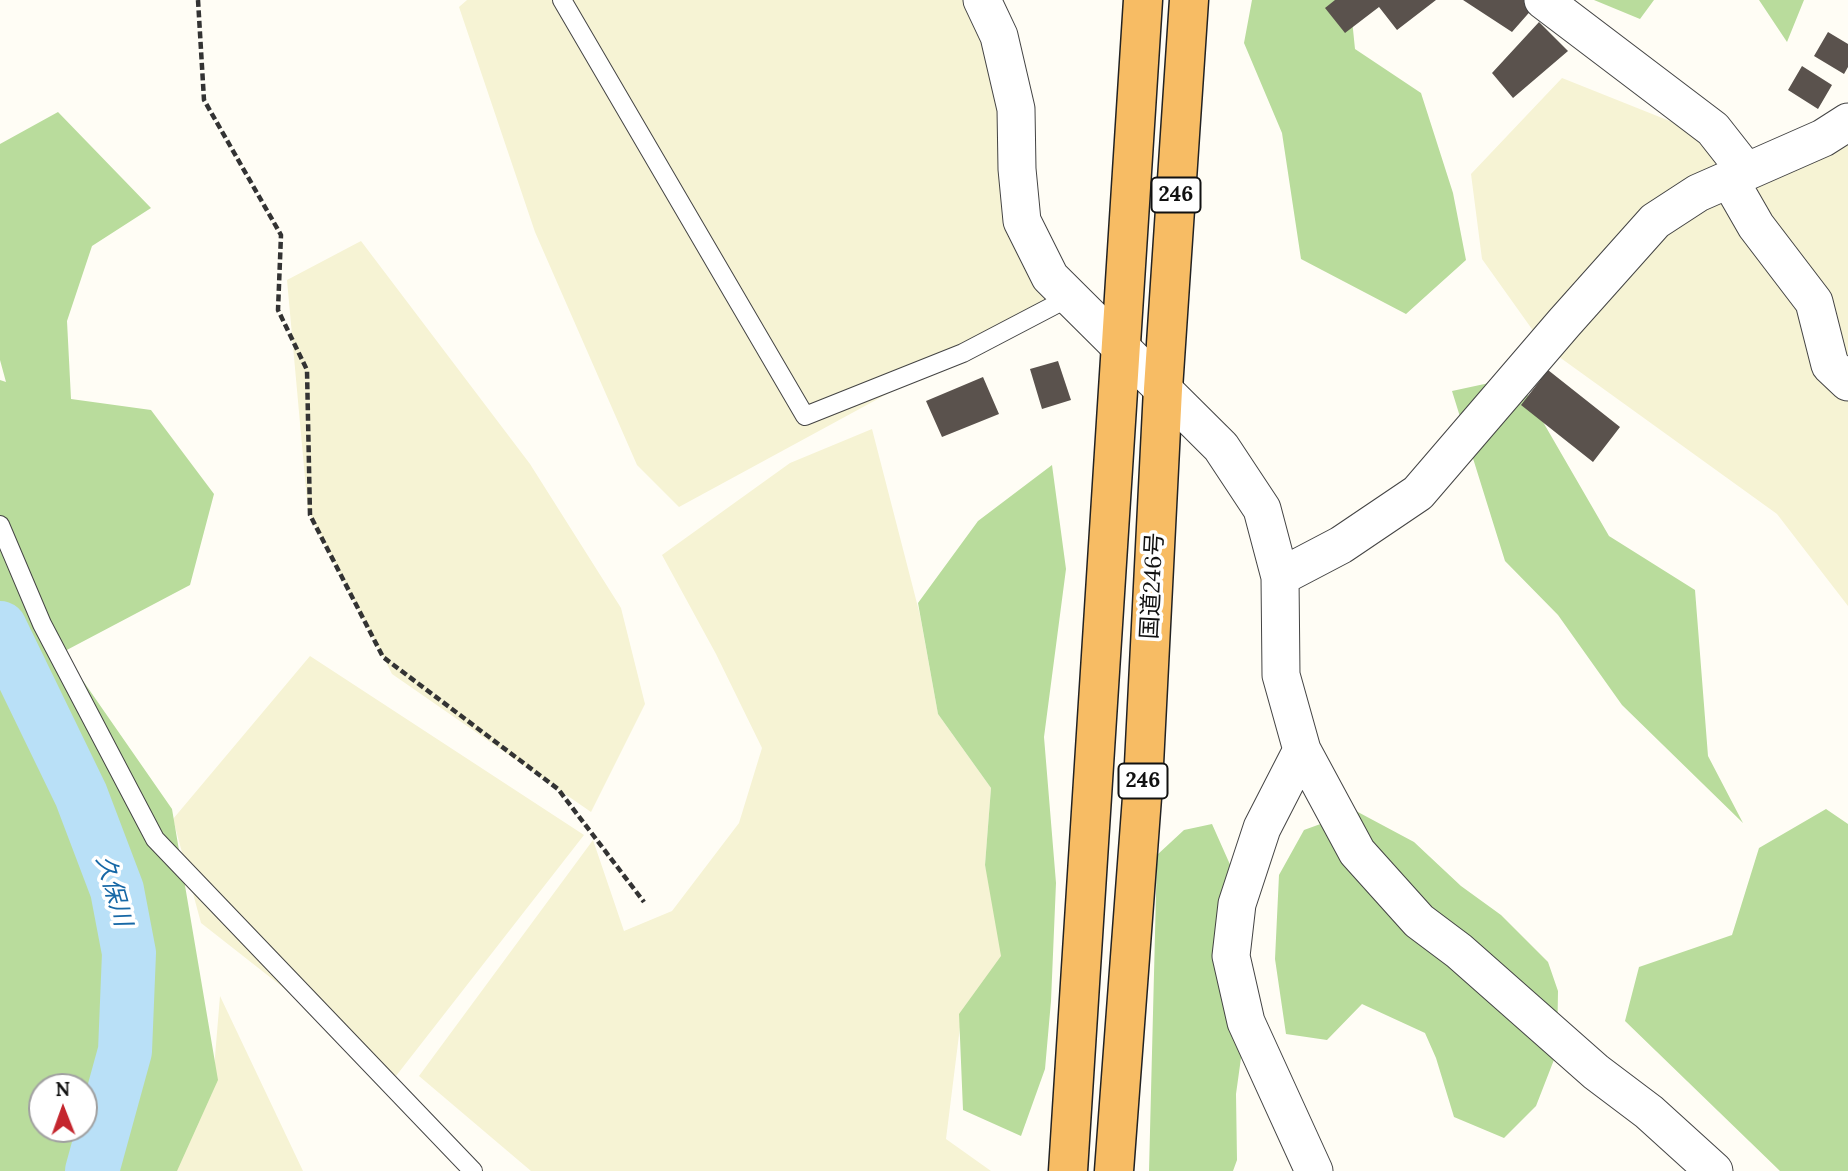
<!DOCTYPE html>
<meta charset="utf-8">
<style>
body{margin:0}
#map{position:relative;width:1848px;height:1171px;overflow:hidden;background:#fffdf5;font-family:Lora,serif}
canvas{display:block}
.north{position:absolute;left:28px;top:1073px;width:70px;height:70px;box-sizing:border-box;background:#fff;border:2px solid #a0a0a0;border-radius:50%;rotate:359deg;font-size:19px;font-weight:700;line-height:28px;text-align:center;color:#111}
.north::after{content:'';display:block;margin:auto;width:24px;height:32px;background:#c4262e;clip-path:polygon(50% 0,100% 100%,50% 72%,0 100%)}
</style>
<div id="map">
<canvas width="1848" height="1171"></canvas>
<div class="north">N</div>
</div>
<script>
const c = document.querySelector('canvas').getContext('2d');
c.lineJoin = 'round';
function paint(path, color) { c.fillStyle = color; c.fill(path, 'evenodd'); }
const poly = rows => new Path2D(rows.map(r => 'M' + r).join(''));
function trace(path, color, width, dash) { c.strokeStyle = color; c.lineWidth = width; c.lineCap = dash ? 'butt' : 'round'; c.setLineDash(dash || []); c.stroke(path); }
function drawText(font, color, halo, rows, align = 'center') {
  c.font = font + ' Lora,"Noto Sans JP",serif'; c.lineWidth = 7; c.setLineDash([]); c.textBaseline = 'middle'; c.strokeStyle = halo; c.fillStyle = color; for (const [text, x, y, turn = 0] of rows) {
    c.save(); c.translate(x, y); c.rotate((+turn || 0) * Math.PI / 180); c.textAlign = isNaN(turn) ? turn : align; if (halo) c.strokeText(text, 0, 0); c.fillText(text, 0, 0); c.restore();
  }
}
const farmland = poly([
 [467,0,971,0,1049,306,679,507,637,465,535,232,459,7],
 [1562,78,1770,161,1848,122,1848,606,1777,514,1544,346,1482,259,1471,174],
 [361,241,530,464,621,608,645,704,591,812,392,674,308,511,287,280],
 [872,429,920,615,938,714,991,788,985,865,1009,961,960,1027,946,1139,991,1171,531,1171,419,1076,593,840,624,931,672,911,739,823,762,748,716,654,662,555,790,463],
 [310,656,584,835,396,1076,201,923,173,819],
 [220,996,303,1171,166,1171,212,1093]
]);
const forest = poly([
 [1252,0,1350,0,1355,49,1421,93,1453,193,1466,260,1406,314,1301,259,1282,133,1244,43],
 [1594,0,1654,0,1640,19],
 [1759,0,1804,0,1787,42],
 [58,112,151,208,92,246,67,321,71,399,151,410,214,494,190,585,63,652,172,809,218,1080,177,1171,0,1171,0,380,6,382,0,360,0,144],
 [42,1087,84,1087,84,1129,42,1129],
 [1517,377,1609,536,1695,590,1708,756,1743,823,1622,705,1558,615,1505,561,1452,391],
 [1052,465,1066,569,1044,737,1056,883,1051,1001,1045,1069,1021,1136,963,1110,959,1014,1001,956,985,865,991,788,938,714,918,603,978,521],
 [1826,809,1848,824,1848,1171,1780,1171,1625,1021,1639,967,1732,935,1759,848],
 [1356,811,1414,842,1461,886,1501,915,1548,962,1558,991,1557,1052,1536,1106,1504,1138,1454,1117,1436,1058,1425,1033,1362,1004,1327,1040,1286,1034,1275,959,1279,875,1304,830],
 [1212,824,1236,878,1246,1022,1236,1094,1237,1160,1233,1171,1149,1171,1157,855,1184,830]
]);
const river = poly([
 [0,628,81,795,117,890,129,953,125,1051,92,1171]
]);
const building = poly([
 [1335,0,1436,0,1397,30,1379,7,1345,33,1325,8],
 [1463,0,1525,0,1534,7,1512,32],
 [1539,22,1568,51,1513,98,1492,73],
 [1828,32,1848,44,1848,67,1844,74,1814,56],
 [1802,66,1832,85,1818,109,1788,90],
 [1058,361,1071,400,1042,409,1030,369],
 [1548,370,1620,427,1593,462,1521,405],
 [983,377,999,414,942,437,926,401]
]);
const path = poly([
 [198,0,204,100,281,235,278,310,307,370,310,515,383,657,558,789,644,902]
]);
const service = poly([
 [562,0,805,416,963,353,1070,297],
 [0,525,42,624,155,839,473,1171]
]);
const minor = poly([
 [982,0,999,36,1016,109,1017,169,1022,221,1050,277,1221,447,1262,509,1280,577,1281,675,1302,750,1357,852,1419,921,1459,951,1596,1072,1649,1112,1714,1171],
 [1543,0,1713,129,1746,171],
 [1729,179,1756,226,1814,302,1830,365,1848,382],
 [1280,577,1341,545,1418,493,1564,323,1655,221,1698,193,1823,138,1848,122],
 [1302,750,1262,828,1237,904,1231,956,1246,1022,1314,1171]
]);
const trunk = poly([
 [1068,1171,1143,0],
 [1114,1171,1143,784,1163,389,1189,0]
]);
const shields = [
 [1176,195,49],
 [1143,781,49]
];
const shieldNames = [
 ["246",1176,195],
 ["246",1143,781]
];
const streetNames = [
 ["国道246号",1153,586,-87]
];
const waterNames = [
 ["久保川",113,891,74]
];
paint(farmland, '#f6f3d4');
paint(forest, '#b9dc9c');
trace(river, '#b9e0f7', 54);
paint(building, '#5a524d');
trace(service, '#444', 20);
trace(minor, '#444', 39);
trace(trunk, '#222', 41);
trace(path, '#333', 4.5, [7, 3.5]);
trace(service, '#fff', 18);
trace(minor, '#fff', 37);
trace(trunk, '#f7bc64', 38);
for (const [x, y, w] of shields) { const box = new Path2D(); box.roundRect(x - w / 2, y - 17.5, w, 35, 5); c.fillStyle = '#fff'; c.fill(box); trace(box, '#111', 2); }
drawText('bold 21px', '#111', null, shieldNames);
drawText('23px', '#111', '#fff', streetNames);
drawText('italic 24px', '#1768a6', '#fff', waterNames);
</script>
